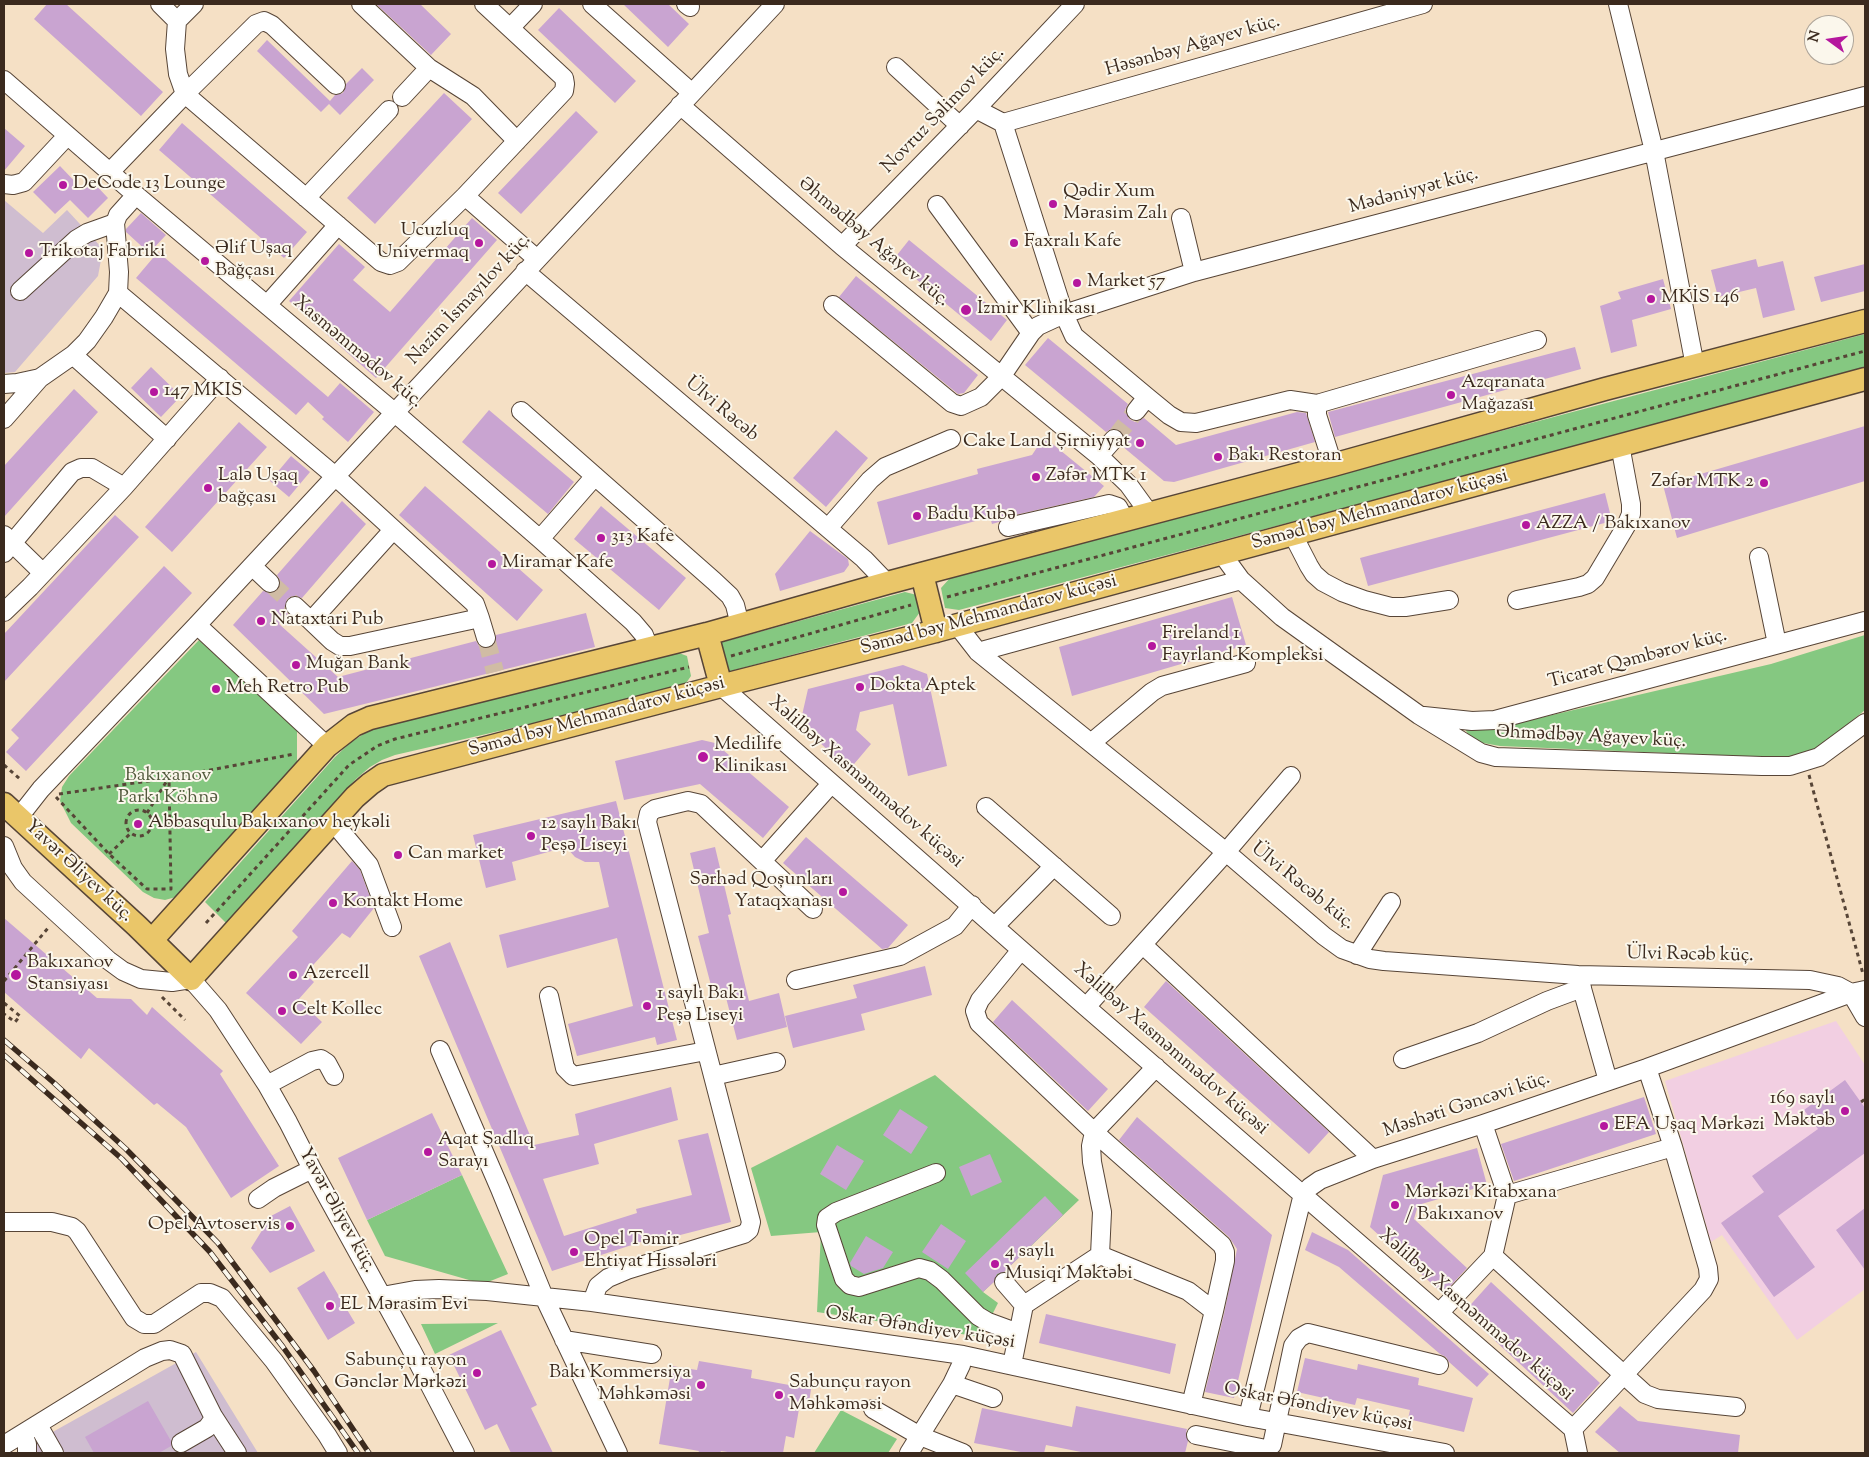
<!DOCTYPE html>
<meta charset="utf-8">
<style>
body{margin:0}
#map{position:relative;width:1869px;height:1457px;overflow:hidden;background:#f5e0c5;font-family:"Sorts Mill Goudy",serif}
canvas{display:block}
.frame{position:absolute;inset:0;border:5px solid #3b2a1e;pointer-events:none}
.north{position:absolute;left:1804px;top:15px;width:50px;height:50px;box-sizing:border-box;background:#fbf7ec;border:1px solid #aea59a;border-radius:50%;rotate:284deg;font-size:14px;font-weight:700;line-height:20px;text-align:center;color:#3b2a1e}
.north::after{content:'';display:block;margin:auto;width:18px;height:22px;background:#b5179e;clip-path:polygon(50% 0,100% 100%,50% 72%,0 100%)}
</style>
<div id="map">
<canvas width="1869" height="1457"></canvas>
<div class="frame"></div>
<div class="north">N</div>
</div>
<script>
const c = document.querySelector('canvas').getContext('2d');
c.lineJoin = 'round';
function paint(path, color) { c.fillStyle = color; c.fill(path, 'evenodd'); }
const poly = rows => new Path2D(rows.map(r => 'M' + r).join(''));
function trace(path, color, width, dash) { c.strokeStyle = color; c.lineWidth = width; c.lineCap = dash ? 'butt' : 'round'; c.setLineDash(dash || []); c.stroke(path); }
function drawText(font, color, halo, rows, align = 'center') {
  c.font = font + ' "Sorts Mill Goudy",serif'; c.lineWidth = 4; c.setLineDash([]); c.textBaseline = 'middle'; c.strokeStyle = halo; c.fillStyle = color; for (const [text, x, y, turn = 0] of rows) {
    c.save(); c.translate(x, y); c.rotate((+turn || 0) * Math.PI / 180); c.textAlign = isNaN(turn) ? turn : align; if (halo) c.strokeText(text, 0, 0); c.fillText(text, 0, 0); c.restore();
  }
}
const built = poly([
 [1836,1021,1865,1065,1865,1289,1797,1340,1722,1235,1711,1242,1665,1081]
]);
const industrial = poly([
 [4,200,43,233,67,210,103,249,98,276,15,372,4,373],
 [196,1352,258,1453,15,1453]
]);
const green = poly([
 [1865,334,1865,370,959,610,945,608,941,588,950,578],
 [905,592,917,595,920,612,912,623,727,672,719,643],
 [1865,635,1865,710,1820,747,1802,755,1785,758,1500,746,1472,741,1465,729,1492,729,1771,664],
 [199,640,297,730,297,766,187,887,176,897,165,900,154,898,143,892,71,823,60,801,62,787,69,776],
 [671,650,687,656,691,676,682,689,395,755,382,760,370,767,356,779,226,923,205,902,335,757,350,743,368,731,385,725],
 [935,1075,1079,1200,983,1292,998,1303,981,1337,817,1312,821,1232,771,1236,751,1168],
 [462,1175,508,1274,483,1284,385,1256,367,1220],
 [498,1323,435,1354,421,1324],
 [841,1410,897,1439,888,1453,814,1453]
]);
const building = poly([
 [47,4,66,4,163,92,141,116,34,19],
 [376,4,420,4,451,34,431,55],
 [623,4,668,4,689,24,668,47],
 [559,8,636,81,615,103,538,30],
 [267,40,330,101,335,95,343,93,346,84,362,68,374,80,340,115,329,104,321,112,257,51],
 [444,93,472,119,375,224,347,198],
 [576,111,598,132,521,214,498,193],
 [182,123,307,232,284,258,159,150],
 [4,128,25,146,4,171],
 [60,166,81,188,90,179,108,198,88,218,70,200,55,214,33,192],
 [141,213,166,235,149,253,126,232,126,229],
 [472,218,497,240,376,378,289,301,339,244,365,267,353,280,390,312],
 [909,240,1007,320,991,341,893,260],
 [158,252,328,397,340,383,374,412,348,442,322,419,324,417,308,402,296,415,136,278],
 [1756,259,1758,267,1783,261,1795,310,1763,318,1756,288,1718,297,1711,270],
 [1865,264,1865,291,1821,302,1814,277],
 [856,276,978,375,964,393,958,394,839,297],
 [1663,279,1671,309,1632,320,1637,346,1611,353,1600,306,1621,299,1618,292],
 [1048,338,1128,404,1125,410,1129,419,1135,422,1144,418,1176,445,1297,412,1306,413,1315,442,1174,482,1164,481,1122,446,1124,436,1121,431,1111,429,1106,432,1025,365],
 [1575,347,1581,369,1335,437,1328,412],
 [151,367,181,396,161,417,131,388],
 [74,389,98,412,4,517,4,466],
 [489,410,574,482,548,514,462,442],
 [239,422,267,447,172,552,145,527],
 [1865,426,1865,481,1677,538,1663,485],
 [836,430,868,458,826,507,793,478],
 [1044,437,1104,486,1094,497,1006,517,999,522,992,524,990,517,888,545,877,502,978,474,977,469,1032,455],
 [291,456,310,472,289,497,270,481],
 [425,486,543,590,517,621,399,515],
 [1605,493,1612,521,1368,586,1360,558],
 [342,501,366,524,302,598,292,596,287,599,285,609,288,614,279,624,338,677,476,641,479,646,489,648,494,645,496,635,586,613,595,647,324,714,233,625,263,591,273,593,278,590,280,580,277,575],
 [601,506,686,578,659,610,574,539],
 [115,515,139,537,4,682,4,634],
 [810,531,848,559,849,565,844,572,780,591,775,574],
 [164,566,192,593,26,771,6,752,19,738,11,730],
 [1232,597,1246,645,1072,696,1059,647],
 [903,665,927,674,947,766,908,776,893,704,860,712,856,730,871,744,849,770,800,724,808,689],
 [702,740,715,743,789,807,763,838,700,784,624,800,615,761],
 [616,801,677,1040,657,1045,655,1037,577,1056,568,1024,633,1006,617,938,507,968,499,935,609,907,599,862,585,862,575,857,566,847,512,862,516,880,486,888,473,835],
 [806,837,908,925,888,948,882,949,783,863],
 [715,847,731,914,728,915,749,1001,779,993,787,1027,737,1040,724,990,713,993,698,936,709,933,690,853],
 [352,861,360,870,374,908,350,938,342,933,305,974,314,982,298,1000,322,1022,301,1044,246,993,298,937,292,931],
 [4,918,97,998,131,999,147,1015,152,1007,223,1071,220,1074,279,1166,231,1198,186,1127,157,1103,154,1105,89,1048,81,1059,4,992],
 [450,942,534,1145,579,1135,575,1114,671,1087,678,1120,594,1144,599,1164,543,1179,564,1236,637,1213,636,1209,692,1195,678,1140,708,1133,731,1222,645,1244,644,1241,552,1271,419,956],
 [925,966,932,995,861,1014,865,1030,793,1048,785,1016,857,998,853,985],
 [1166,981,1329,1132,1309,1154,1144,1007],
 [1012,1000,1108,1089,1088,1111,993,1022],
 [1845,1080,1865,1108,1865,1153,1778,1216,1815,1267,1774,1297,1721,1223,1764,1192,1752,1176,1818,1129,1804,1110],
 [1644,1097,1656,1134,1514,1181,1501,1144],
 [900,1109,928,1127,911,1154,883,1135],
 [432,1113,462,1175,367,1220,338,1158],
 [1137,1117,1272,1235,1234,1398,1205,1392,1224,1314,1237,1249,1229,1237,1119,1140],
 [837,1145,864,1161,846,1190,820,1174],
 [1477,1148,1487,1185,1418,1205,1414,1219,1467,1268,1443,1294,1370,1227,1383,1175],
 [990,1154,1002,1182,971,1196,959,1167],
 [1045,1196,1063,1215,1004,1272,997,1274,994,1282,983,1292,965,1273],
 [290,1206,315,1251,270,1273,251,1248,271,1216],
 [1865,1208,1865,1270,1836,1230],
 [941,1224,966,1241,948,1269,922,1252],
 [1312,1232,1348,1250,1489,1374,1477,1387,1449,1362,1446,1357,1440,1354,1339,1267,1305,1250],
 [866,1236,893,1252,883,1268,864,1274,851,1266,850,1263],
 [324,1271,355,1323,328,1340,297,1288],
 [1491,1282,1600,1383,1573,1413,1464,1312],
 [1046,1314,1176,1344,1170,1374,1039,1343],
 [501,1330,537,1405,531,1408,553,1453,511,1453,497,1424,485,1430,449,1355],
 [1305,1358,1357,1370,1358,1364,1419,1378,1418,1385,1473,1398,1464,1432,1408,1419,1410,1410,1357,1398,1355,1405,1297,1392],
 [699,1361,752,1370,751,1378,811,1389,808,1410,799,1409,794,1438,786,1436,783,1453,734,1453,721,1451,720,1453,698,1453,699,1451,659,1444,672,1366,697,1370],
 [148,1401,171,1441,171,1446,159,1453,94,1453,85,1437],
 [1076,1406,1187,1429,1186,1433,1188,1441,1185,1453,1086,1453,1046,1445,1044,1453,1026,1453,974,1443,982,1408,1072,1427],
 [1620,1406,1638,1421,1740,1435,1738,1453,1620,1453,1595,1432]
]);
const minorTunnel = poly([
 [1114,439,1136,411],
 [270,583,295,606],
 [486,638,495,672]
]);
const path = poly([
 [947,597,1865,351],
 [731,656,911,605],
 [4,765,20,779],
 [1809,775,1863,974],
 [59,794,169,778,294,754],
 [56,797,109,854,147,889,171,889,169,778],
 '126 823a13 13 0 1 1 26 0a13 13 0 1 1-26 0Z',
 [147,813,168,779],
 [109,854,131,833],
 [206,923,349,765,377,746,395,739,689,667],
 [4,981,48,928],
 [162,997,185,1020],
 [4,1003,20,1016,15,1022,4,1014],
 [1861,1102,1865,1099]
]);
const minor = poly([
 [160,4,177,21],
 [194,4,177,21,175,49,178,74,185,94,381,262,390,265,398,262,465,196,564,91,565,84,564,78,484,4],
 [361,4,429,68,473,96,517,141],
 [592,4,692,93],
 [686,4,690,7],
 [1618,4,1654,151,1695,366],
 [510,28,533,4],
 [896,67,960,126],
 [4,80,136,195,394,412,540,539,633,622,644,635,649,648],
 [402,97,429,68],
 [680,105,842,246,1099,456,1128,484,1149,513],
 [976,109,1003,123,1064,314,1074,336,1147,397,1169,415,1181,422,1196,423,1290,400,1317,404,1537,340],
 [1003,123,1423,4],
 [110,172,185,94,256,24,264,21,272,25,336,85],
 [4,184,13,185,24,182,67,136],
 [465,196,537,259],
 [306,198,389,110],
 [937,205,1031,333],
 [1181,218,1194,272],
 [842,246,976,109,1075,4],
 [525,271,864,559,887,583],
 [20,291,77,239,87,233,115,223],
 [118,293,335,476,475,604,480,618,350,646,340,646,332,641,311,621,393,530],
 [267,305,338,225],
 [833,305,952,403,961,406,981,397,1001,377,1031,333,1038,326,1064,314,1194,272,1865,96],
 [73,355,167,439],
 [4,384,17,383,40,378,73,355,87,341,104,317,118,293,119,272,115,223,118,215,136,195],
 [1317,404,1317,415,1333,465],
 [521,411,714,581,730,596,735,605,740,625],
 [1136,411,1147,397],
 [4,419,40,378],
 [1099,456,1114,439],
 [1008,527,1109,504,1118,507,1125,520],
 [828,528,870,480,885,467,951,439],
 [4,535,43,573],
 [1293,535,1309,566,1314,574,1323,582,1342,592,1364,600,1391,607,1405,607,1449,600],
 [540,539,595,476],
 [4,553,72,472,81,468,92,468,124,487,220,378],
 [1222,554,1241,580,1282,617,1419,715,1481,753,1496,757,1762,766,1790,766,1819,757,1865,723],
 [1759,557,1777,644],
 [252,566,270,583],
 [1517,600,1579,587,1588,584,1595,578,1626,526,1631,514,1631,504,1620,445],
 [295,606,311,621],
 [4,612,30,587,124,487],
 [480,618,486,638],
 [197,625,327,746],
 [957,625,978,652,1226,852,1324,936,1342,949,1370,959,1384,961,1578,975,1810,980,1838,986,1851,993,1865,1017],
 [978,652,1241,580],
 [721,686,1086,1007,1573,1429,1578,1453],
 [1424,716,1472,721,1495,720,1865,621],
 [1091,743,1152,692,1162,686,1246,663],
 [986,807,1111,916],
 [19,817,41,789,197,625,775,4],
 [333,822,369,865,392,927],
 [4,846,13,868,23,882,108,960,123,971,141,979,172,982,191,979,218,1010,267,1085,288,1122,312,1169,411,1349,465,1453],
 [762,861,831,784],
 [995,926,1054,866],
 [1143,945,1373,1159],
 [1021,950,980,1000,975,1011,979,1023,1094,1132,1222,1245,1225,1252,1225,1261,1214,1311],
 [1357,955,1391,902],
 [1579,978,1608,1081],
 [796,980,900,956,955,926,972,905],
 [549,996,565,1068,573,1076,706,1051],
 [1086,1007,1226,852,1291,776],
 [440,1050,500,1189,544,1297,618,1453],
 [1403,1059,1478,1033,1547,1001,1582,988],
 [713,1076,776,1062],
 [267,1085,312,1061,321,1059,327,1063,334,1076],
 [1483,1124,1507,1195],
 [1673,1147,1507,1195,1493,1256,1645,1394,1658,1399,1736,1407],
 [936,1173,836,1212,827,1218,826,1225,844,1279,850,1285,859,1287,919,1268,930,1271,942,1280,978,1316,988,1322,1018,1333],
 [258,1199,274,1188,312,1169],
 [4,1222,52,1222,72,1227,77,1231,134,1318,144,1324,154,1324,201,1293,210,1293,222,1298,274,1361,327,1435,338,1453],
 [1100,1255,1102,1212,1092,1162,1091,1146,1094,1132,1156,1067],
 [1004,1282,1024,1305],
 [382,1296,415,1290,439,1289,487,1291,592,1302,963,1355,1248,1417,1445,1453],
 [592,1302,598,1286,608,1278,627,1270,744,1234,749,1230,751,1222,647,822,649,813,655,809,688,801,701,804,813,909],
 [1440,1312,1493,1256],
 [564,1340,652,1354],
 [1012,1365,1024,1305,1100,1255,1188,1291,1214,1311,1191,1405],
 [952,1384,993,1398],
 [873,1409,920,1436,963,1453],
 [213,1416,237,1453],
 [1248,1417,1303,1194,1310,1187,1320,1180,1373,1159,1483,1124,1647,1068,1851,993,1865,990],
 [38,1425,54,1453],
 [1573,1429,1703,1290,1709,1279,1708,1268,1673,1147,1647,1068],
 [23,1434,27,1444,27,1453],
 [1196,1435,1266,1449,1272,1445,1293,1346,1299,1338,1308,1333,1439,1365],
 [4,1445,145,1358,162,1351,170,1350,182,1354,213,1416,212,1421,207,1428,181,1443],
 [909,1453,952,1384,961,1365,963,1355]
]);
const major = poly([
 [922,574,936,631],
 [707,634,721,686],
 [4,804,137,926,191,979,355,797,370,784,383,775,736,682,936,631,1865,379],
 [152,940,327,746,354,725,370,718,707,634,887,583,1333,465,1605,389,1865,321]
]);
const rail = poly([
 [4,1040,53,1082,126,1149,218,1243,314,1371,369,1453],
 [4,1055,122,1159,210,1252,283,1347,358,1453]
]);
const markers = [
 [63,185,5,"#b5179e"],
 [1053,204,5,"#b5179e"],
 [479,243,5,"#b5179e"],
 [1014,243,5,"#b5179e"],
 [29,253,5,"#b5179e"],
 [205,261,5,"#b5179e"],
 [1077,283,5,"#b5179e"],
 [1651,299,5,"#b5179e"],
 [966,310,6,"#b5179e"],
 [154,392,5,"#b5179e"],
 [1451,395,5,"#b5179e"],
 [1140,443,5,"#b5179e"],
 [1218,457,5,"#b5179e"],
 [1036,477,5,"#b5179e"],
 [1764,483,5,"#b5179e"],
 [208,488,5,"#b5179e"],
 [917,516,5,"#b5179e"],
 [1526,525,5,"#b5179e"],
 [601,538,5,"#b5179e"],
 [492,564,5,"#b5179e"],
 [261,621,5,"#b5179e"],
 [1152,646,5,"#b5179e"],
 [296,665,5,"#b5179e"],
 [860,687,5,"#b5179e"],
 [216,689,5,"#b5179e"],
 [703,757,6,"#b5179e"],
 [138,824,5,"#b5179e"],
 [531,836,5,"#b5179e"],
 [398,855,5,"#b5179e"],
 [843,892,5,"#b5179e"],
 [333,903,5,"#b5179e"],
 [16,975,6,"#b5179e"],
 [293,975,5,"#b5179e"],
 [647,1006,5,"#b5179e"],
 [282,1011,5,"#b5179e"],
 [1845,1111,5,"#b5179e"],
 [1604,1126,5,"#b5179e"],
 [428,1152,5,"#b5179e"],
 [1395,1205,5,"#b5179e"],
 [290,1226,5,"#b5179e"],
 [574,1252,5,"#b5179e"],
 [995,1264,5,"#b5179e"],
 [330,1306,5,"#b5179e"],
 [477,1373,5,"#b5179e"],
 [701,1385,5,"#b5179e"],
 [779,1395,5,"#b5179e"]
];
const streetNames = [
 ["Həsənbəy Ağayev küç.",1193,47,-16],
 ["Novruz Səlimov küç.",944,111,-46],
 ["Mədəniyyət küç.",1414,192,-15],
 ["Əhmədbəy Ağayev küç.",873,243,40],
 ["Nazim İsmayılov küç.",470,300,-47],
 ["Xasməmmədov küç.",357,353,40],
 ["Ülvi Rəcəb",721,410,40],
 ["Səməd bəy Mehmandarov küçəsi",1380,511,-15],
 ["Səməd bəy Mehmandarov küçəsi",989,616,-15],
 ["Ticarət Qəmbərov küç.",1638,660,-15],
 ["Səməd bəy Mehmandarov küçəsi",597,718,-15],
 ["Əhmədbəy Ağayev küç.",1591,738,3],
 ["Xəlilbəy Xasməmmədov küçəsi",865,783,41],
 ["Yavər Əliyev küç.",78,872,43],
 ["Ülvi Rəcəb küç.",1302,887,39],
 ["Ülvi Rəcəb küç.",1690,956,1],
 ["Xəlilbəy Xasməmmədov küçəsi",1170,1050,41],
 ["Məshəti Gəncəvi küç.",1467,1106,-18],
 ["Yavər Əliyev küç.",336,1211,61],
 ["Xəlilbəy Xasməmmədov küçəsi",1475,1316,41],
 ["Oskar Əfəndiyev küçəsi",920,1329,9],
 ["Oskar Əfəndiyev küçəsi",1318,1408,11]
];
const poiNames = [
 ["DeCode 13 Lounge",73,185],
 ["Qədir Xum",1063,193],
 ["Mərasim Zalı",1063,215],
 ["Ucuzluq",469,232,"right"],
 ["Univermaq",469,254,"right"],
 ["Faxralı Kafe",1024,243],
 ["Əlif Uşaq",215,250],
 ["Bağçası",215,272],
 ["Trikotaj Fabriki",39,253],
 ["Market 57",1087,283],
 ["MKİS 146",1661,299],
 ["İzmir Klinikası",977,310],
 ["Azqranata",1461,384],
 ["Mağazası",1461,406],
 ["147 MKIS",164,392],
 ["Cake Land Şirniyyat",1130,443,"right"],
 ["Bakı Restoran",1228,457],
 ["Lalə Uşaq",218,477],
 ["bağçası",218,499],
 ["Zəfər MTK 1",1046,477],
 ["Zəfər MTK 2",1754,483,"right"],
 ["Badu Kubə",927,516],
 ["AZZA / Bakıxanov",1536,525],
 ["313 Kafe",611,538],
 ["Miramar Kafe",502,564],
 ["Nataxtari Pub",271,621],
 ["Fireland 1",1162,635],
 ["Fayrland Kompleksi",1162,657],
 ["Muğan Bank",306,665],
 ["Dokta Aptek",870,687],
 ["Meh Retro Pub",226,689],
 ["Medilife",714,746],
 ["Klinikası",714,768],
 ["Abbasqulu Bakıxanov heykəli",148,824],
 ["12 saylı Bakı",541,825],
 ["Peşə Liseyi",541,847],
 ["Can market",408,855],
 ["Sərhəd Qoşunları",833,881,"right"],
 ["Yataqxanası",833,903,"right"],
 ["Kontakt Home",343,903],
 ["Bakıxanov",27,964],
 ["Stansiyası",27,986],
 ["Azercell",303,975],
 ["1 saylı Bakı",657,995],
 ["Peşə Liseyi",657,1017],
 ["Celt Kollec",292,1011],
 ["169 saylı",1835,1100,"right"],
 ["Məktəb",1835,1122,"right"],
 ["EFA Uşaq Mərkəzi",1614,1126],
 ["Aqat Şadlıq",438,1141],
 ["Sarayı",438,1163],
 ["Mərkəzi Kitabxana",1405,1194],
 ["/ Bakıxanov",1405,1216],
 ["Opel Avtoservis",280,1226,"right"],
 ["Opel Təmir",584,1241],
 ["Ehtiyat Hissələri",584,1263],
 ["4 saylı",1005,1253],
 ["Musiqi Məktəbi",1005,1275],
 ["EL Mərasim Evi",340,1306],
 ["Sabunçu rayon",467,1362,"right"],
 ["Gənclər Mərkəzi",467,1384,"right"],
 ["Bakı Kommersiya",691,1374,"right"],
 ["Məhkəməsi",691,1396,"right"],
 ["Sabunçu rayon",789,1384],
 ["Məhkəməsi",789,1406]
];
const parkNames = [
 ["Bakıxanov",168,777],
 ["Parkı Köhnə",168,799]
];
paint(built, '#f2cfe2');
paint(industrial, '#cfbdd0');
paint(green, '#85c881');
paint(building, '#c9a4d1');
trace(minorTunnel, '#d0bca4', 18, [18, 9]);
trace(minor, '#574537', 20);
trace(major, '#574537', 25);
trace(path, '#574537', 3, [4, 4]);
trace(minor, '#fff', 18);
trace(major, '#eac669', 22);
trace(rail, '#3b2a1e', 5.5);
trace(rail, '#fbf7ec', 4, [11]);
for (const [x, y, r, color] of markers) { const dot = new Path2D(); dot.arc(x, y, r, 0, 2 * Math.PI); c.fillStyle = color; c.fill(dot); trace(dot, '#fbf7ec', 2); }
drawText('19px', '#3b2a1e', '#fbf7ec', streetNames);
drawText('19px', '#3b2a1e', '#fbf7ec', poiNames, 'left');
drawText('19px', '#51593c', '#fbf7ec', parkNames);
</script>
